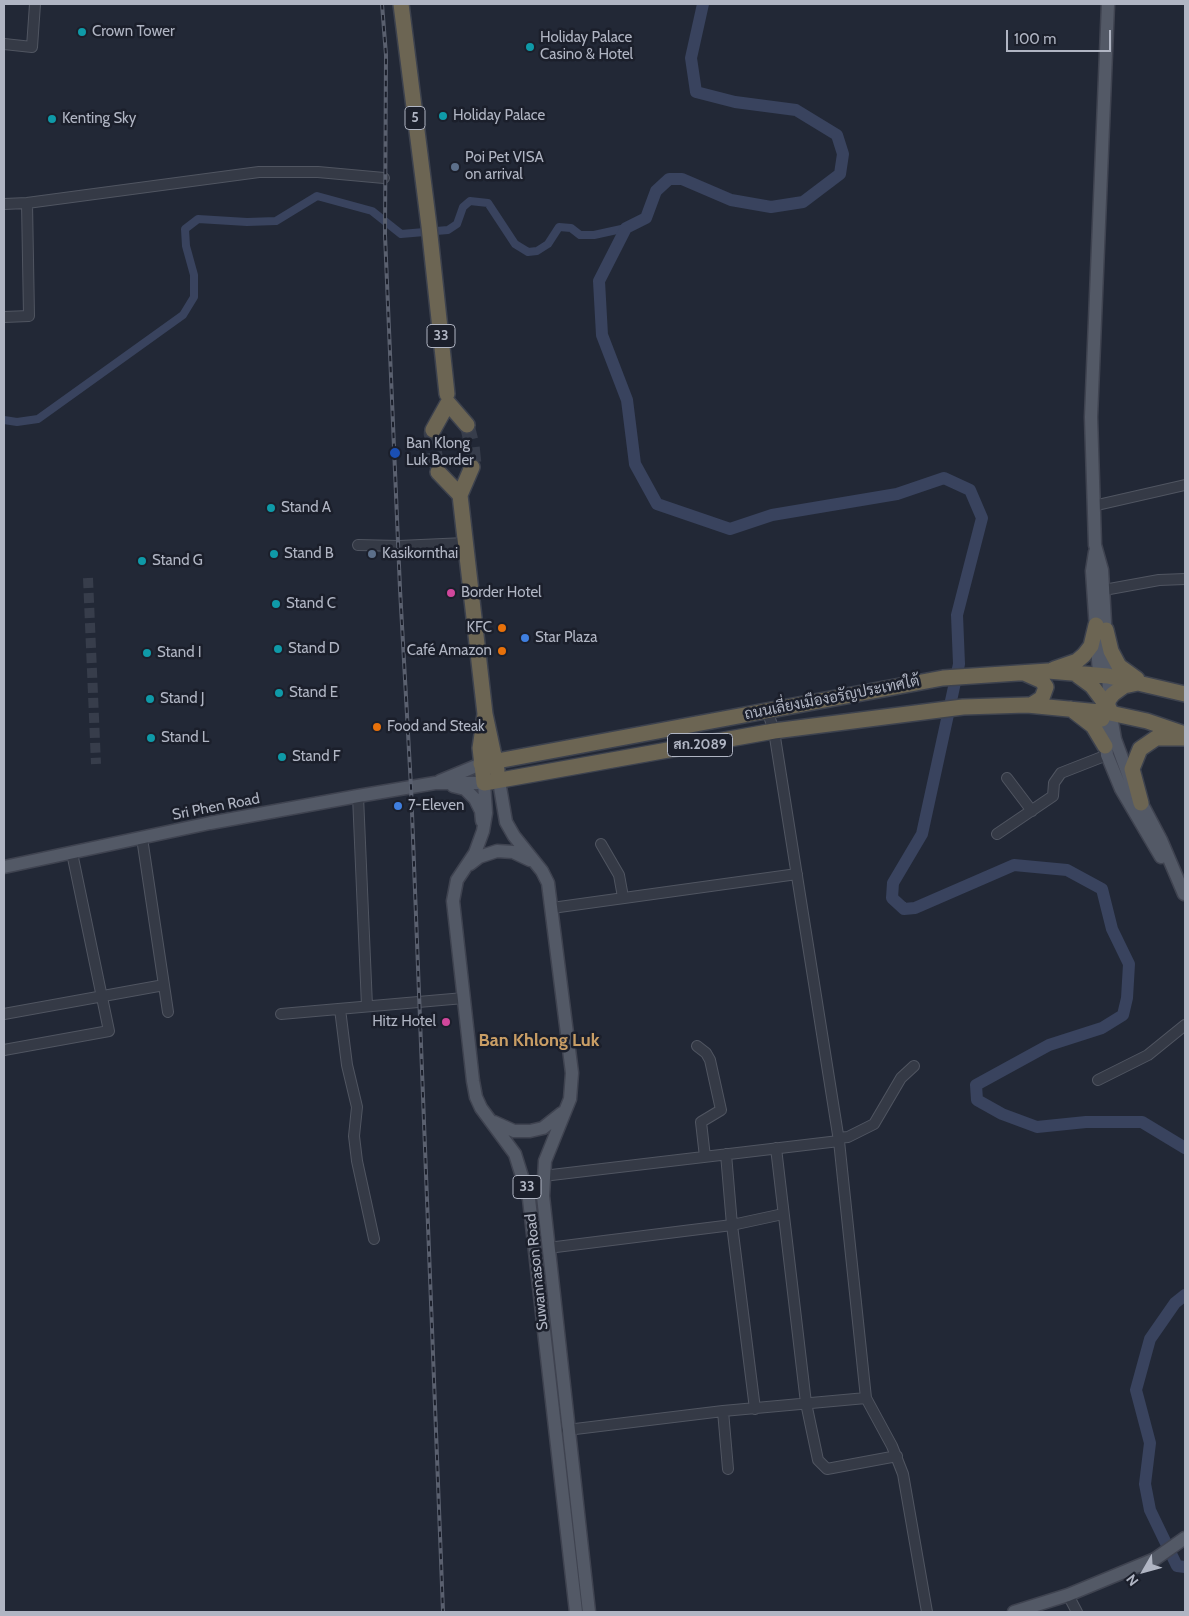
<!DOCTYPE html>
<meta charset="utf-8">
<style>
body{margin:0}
#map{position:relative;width:1189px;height:1616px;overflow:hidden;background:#222836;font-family:Cabin,sans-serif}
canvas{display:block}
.frame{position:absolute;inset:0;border:5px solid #b0b5c3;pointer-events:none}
.north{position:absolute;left:1119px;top:1546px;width:50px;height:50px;-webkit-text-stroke:4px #1b1f2b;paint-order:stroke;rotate:232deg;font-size:14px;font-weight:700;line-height:20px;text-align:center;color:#b0b5c3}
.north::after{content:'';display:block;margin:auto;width:18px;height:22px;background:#b0b5c3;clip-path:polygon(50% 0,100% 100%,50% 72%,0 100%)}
.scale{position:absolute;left:1006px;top:30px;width:105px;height:22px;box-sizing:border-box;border:2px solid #b0b5c3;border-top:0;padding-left:6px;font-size:15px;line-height:18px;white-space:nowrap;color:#b0b5c3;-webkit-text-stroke:4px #1b1f2b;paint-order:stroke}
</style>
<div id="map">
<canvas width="1189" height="1616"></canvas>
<div class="frame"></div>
<div class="north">N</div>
<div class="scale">100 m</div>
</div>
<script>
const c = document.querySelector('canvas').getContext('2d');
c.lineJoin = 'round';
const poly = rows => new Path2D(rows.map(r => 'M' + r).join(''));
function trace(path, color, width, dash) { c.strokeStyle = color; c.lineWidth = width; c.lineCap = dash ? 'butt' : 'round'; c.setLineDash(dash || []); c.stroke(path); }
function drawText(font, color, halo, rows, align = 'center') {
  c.font = font + ' Cabin,Sarabun,sans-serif'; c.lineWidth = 5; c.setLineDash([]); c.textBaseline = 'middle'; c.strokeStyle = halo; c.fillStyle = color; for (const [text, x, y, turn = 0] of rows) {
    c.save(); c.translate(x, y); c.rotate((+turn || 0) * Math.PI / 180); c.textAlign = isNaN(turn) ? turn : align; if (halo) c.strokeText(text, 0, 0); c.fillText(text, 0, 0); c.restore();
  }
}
const canal = poly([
 [4,420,17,422,38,419,183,315,194,297,194,275,186,246,185,229,198,219,247,222,276,221,317,196,372,211,401,234,448,230,457,224,463,207,470,201,488,203,515,244,528,252,537,251,548,244,559,227,571,228,580,235,594,235,626,228]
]);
const river = poly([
 [703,4,691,58,696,92,735,102,796,110,837,135,843,154,840,174,803,202,771,207,731,200,682,179,669,179,656,191,646,218,626,228,599,281,602,335,627,400,635,464,657,504,730,529,772,515,897,494,944,478,970,490,982,518,957,615,959,664,922,834,893,883,892,898,904,909,915,908,1014,865,1067,870,1102,889,1112,929,1129,964,1127,998,1123,1015,1102,1028,1049,1045,976,1085,977,1100,1002,1114,1037,1127,1086,1122,1142,1122,1185,1148],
 [1185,1295,1175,1303,1150,1339,1136,1390,1150,1443,1145,1484,1150,1510,1177,1566,1185,1567]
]);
const minorTunnel = poly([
 [88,578,96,764]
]);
const highwayTunnel = poly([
 [467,425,472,445,474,464,472,467],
 [433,430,431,433,438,472]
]);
const minor = poly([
 [4,44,32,47,35,4],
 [4,204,27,203,259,172,318,172,384,178],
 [4,317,29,316,27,203],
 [1093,506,1185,485],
 [358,545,399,546,465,543],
 [1104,590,1159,580,1185,579],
 [767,710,774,731,839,1141,866,1398,892,1446,903,1474,927,1612],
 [1007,778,1032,811],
 [358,796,367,1006],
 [997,834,1053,796,1054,783,1061,773,1107,755],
 [142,838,168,1012],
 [601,844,619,875,623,897],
 [552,908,797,874],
 [340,1009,347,1065,357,1107,354,1136,357,1161,374,1239],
 [4,1014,164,985],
 [281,1014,464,998],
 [697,1046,706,1053,710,1060,721,1110,701,1122,705,1157],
 [4,1050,109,1031,72,853],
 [1098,1080,1148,1055,1185,1025],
 [838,1138,848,1137,874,1124,901,1078,914,1066],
 [776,1148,806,1403,818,1460,827,1469,897,1456],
 [726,1154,732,1225,755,1409],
 [543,1176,839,1141],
 [548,1248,732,1225,783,1214],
 [723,1411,728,1469],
 [567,1430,723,1411,866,1398],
 [1068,1595,1077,1612]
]);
const major = poly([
 [1108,4,1091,417,1095,545,1102,570,1110,710,1115,739,1132,785,1161,840,1184,894],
 [1095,552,1092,571,1099,674],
 [1102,709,1107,755,1121,789,1161,857],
 [440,781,481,764],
 [499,781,506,822,514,836,542,871,548,883,572,1073,570,1099,545,1161,543,1196,589,1612],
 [453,786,465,789,475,799,481,811,482,821],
 [470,864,479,857,497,851,513,852,530,860],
 [4,867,210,823,358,796,435,783,484,783,486,813,483,831,475,853,457,880,453,901,473,1081,476,1097,481,1108,515,1154,529,1199,576,1612],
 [494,1122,514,1131,530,1131,543,1128,562,1113],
 [1014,1612,1068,1595,1155,1559,1185,1538]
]);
const highway = poly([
 [401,4,429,226,447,394],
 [433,430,448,403,467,425],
 [472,467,460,495,485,714,497,770],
 [438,472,460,495],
 [1106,630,1111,651,1119,666,1137,679],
 [1054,669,1077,661,1084,655,1091,646,1096,625],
 [1024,673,1042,681,1046,687,1042,698,1031,705],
 [1077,675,1092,686,1110,710],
 [1071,709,1093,726,1105,746],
 [485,714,480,748,484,783,774,731,963,707,1027,705,1110,713,1147,721,1185,734],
 [1102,719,1109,699,1113,694,1124,686,1138,683],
 [481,764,943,678,1048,671,1108,676,1185,694],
 [1141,803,1132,769,1140,749,1156,738,1184,738]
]);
const rail = poly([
 [382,4,386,55,385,235,400,589,411,787,443,1612]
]);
const markers = [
 [82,32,5,"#0f9aa8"],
 [530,47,5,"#0f9aa8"],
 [443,116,5,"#0f9aa8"],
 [52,119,5,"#0f9aa8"],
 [455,167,5,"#5c6f8a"],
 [395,453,6,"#1a4fb4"],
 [271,508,5,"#0f9aa8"],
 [274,554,5,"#0f9aa8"],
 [372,554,5,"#5c6f8a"],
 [142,561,5,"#0f9aa8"],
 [451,593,5,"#d1479c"],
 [276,604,5,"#0f9aa8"],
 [502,628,5,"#e8710a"],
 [525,638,5,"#3f7fe0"],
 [278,649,5,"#0f9aa8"],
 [502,651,5,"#e8710a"],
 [147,653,5,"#0f9aa8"],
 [279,693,5,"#0f9aa8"],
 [150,699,5,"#0f9aa8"],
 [377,727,5,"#e8710a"],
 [151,738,5,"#0f9aa8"],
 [282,757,5,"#0f9aa8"],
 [398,806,5,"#3f7fe0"],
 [446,1022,5,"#d1479c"]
];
const shields = [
 [415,118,20],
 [441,336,28],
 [700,745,65],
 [527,1187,28]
];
const shieldNames = [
 ["5",415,118],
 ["33",441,336],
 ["สก.2089",700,745],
 ["33",527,1187]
];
const poiNames = [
 ["Crown Tower",92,32],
 ["Holiday Palace",540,38],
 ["Casino & Hotel",540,55],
 ["Holiday Palace",453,116],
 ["Kenting Sky",62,119],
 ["Poi Pet VISA",465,158],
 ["on arrival",465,175],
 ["Ban Klong",406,444],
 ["Luk Border",406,461],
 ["Stand A",281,508],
 ["Stand B",284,554],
 ["Kasikornthai",382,554],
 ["Stand G",152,561],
 ["Border Hotel",461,593],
 ["Stand C",286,604],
 ["KFC",492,628,"right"],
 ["Star Plaza",535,638],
 ["Stand D",288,649],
 ["Café Amazon",492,651,"right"],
 ["Stand I",157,653],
 ["Stand E",289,693],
 ["Stand J",160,699],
 ["Food and Steak",387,727],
 ["Stand L",161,738],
 ["Stand F",292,757],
 ["7-Eleven",408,806],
 ["Hitz Hotel",436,1022,"right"]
];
const streetNames = [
 ["ถนนเลี่ยงเมืองอรัญประเทศใต้",832,698,-11],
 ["Sri Phen Road",216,807,-11],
 ["Suwannason Road",537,1272,-96]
];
const quarterNames = [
 ["Ban Khlong Luk",539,1041]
];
trace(canal, '#39435e', 8);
trace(river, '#39435e', 12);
trace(minorTunnel, '#373d4b', 10, [10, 5]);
trace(highwayTunnel, '#373d4b', 15, [15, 8]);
trace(minor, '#505561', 12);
trace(major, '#3f4350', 15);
trace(highway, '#3d424e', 18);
trace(minor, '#353a46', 10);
trace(major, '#535966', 12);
trace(highway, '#6c6553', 15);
trace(rail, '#5a606f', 4);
trace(rail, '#1b1f2b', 2, [5.5]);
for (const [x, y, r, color] of markers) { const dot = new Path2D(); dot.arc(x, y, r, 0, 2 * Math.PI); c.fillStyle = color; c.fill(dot); trace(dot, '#1b1f2b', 2); }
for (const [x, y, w] of shields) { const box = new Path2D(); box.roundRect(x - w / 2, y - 11.5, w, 23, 4); c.fillStyle = '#1b1f2b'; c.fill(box); trace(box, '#b0b5c3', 1); }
drawText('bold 14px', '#b0b5c3', null, shieldNames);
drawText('15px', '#b0b5c3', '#1b1f2b', poiNames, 'left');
drawText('15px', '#b0b5c3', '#1b1f2b', streetNames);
drawText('bold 18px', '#c99e65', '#1b1f2b', quarterNames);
</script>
